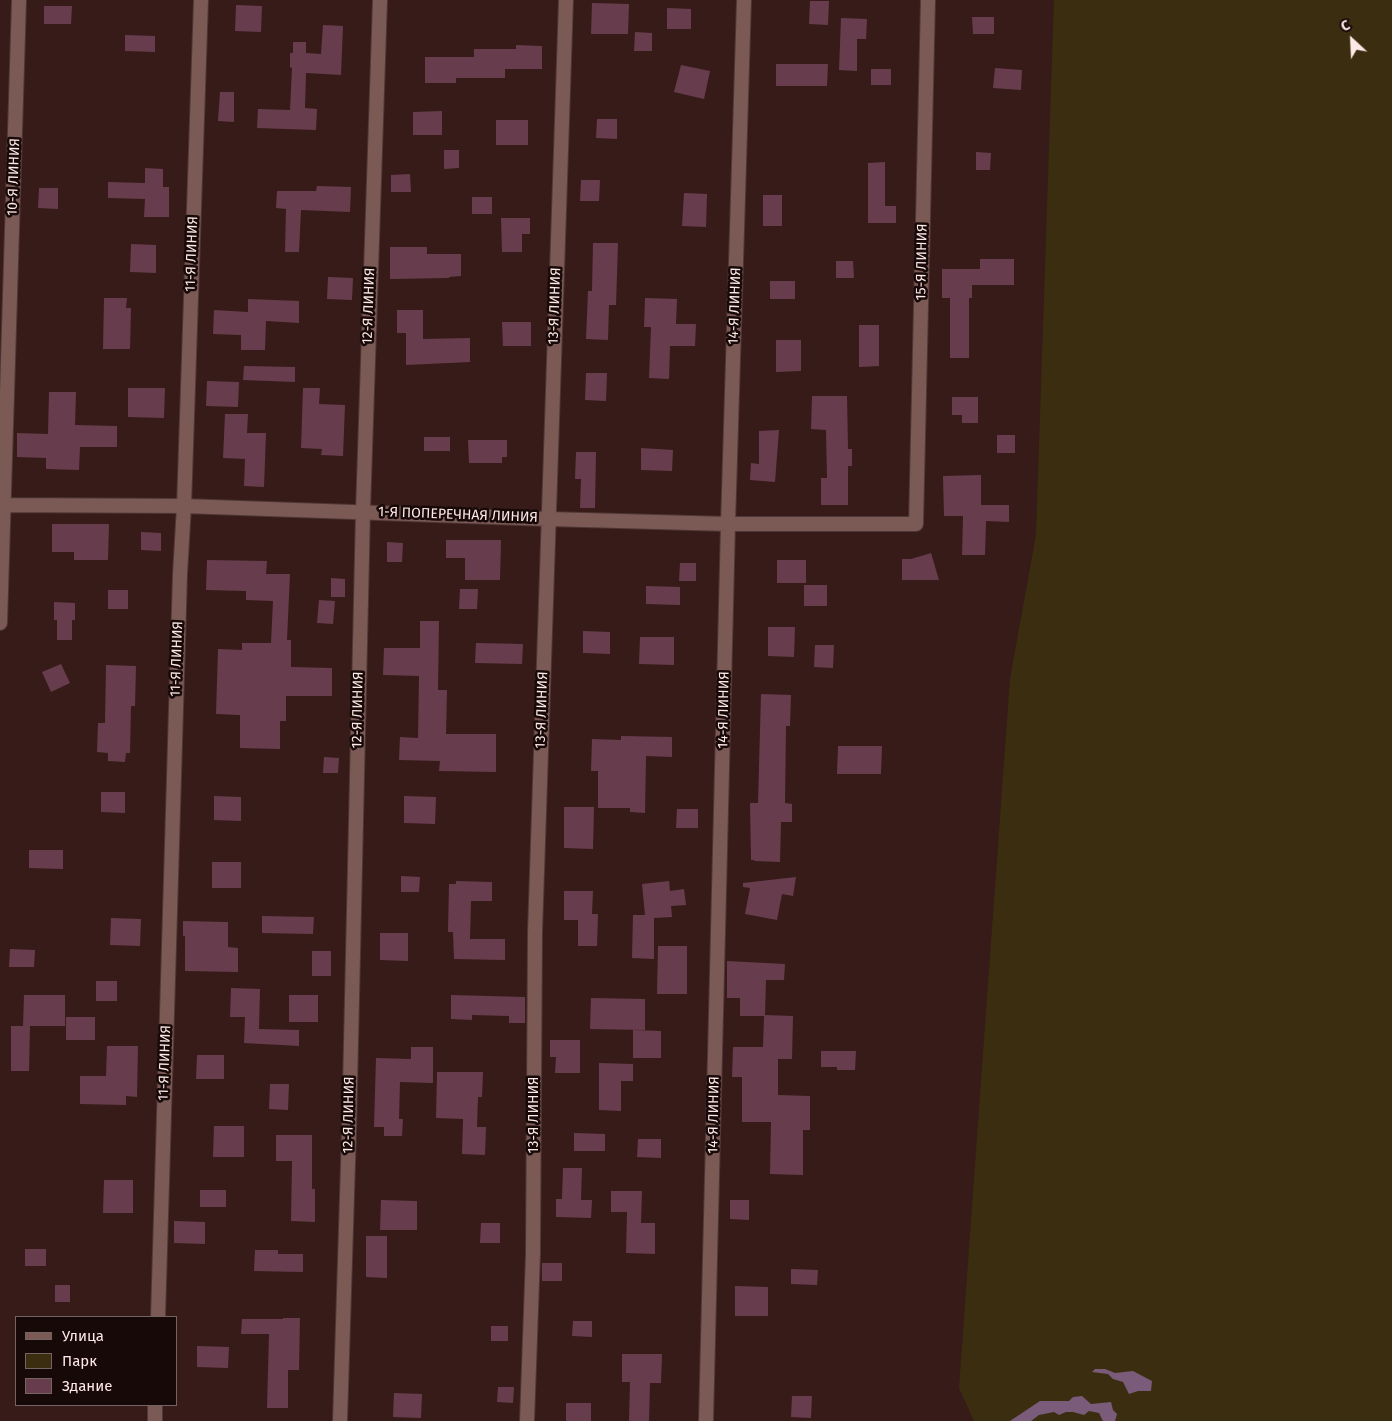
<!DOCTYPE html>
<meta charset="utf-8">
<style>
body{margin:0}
#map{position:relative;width:1392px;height:1421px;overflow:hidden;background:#371b18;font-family:"Fira Sans",sans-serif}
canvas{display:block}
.legend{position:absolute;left:15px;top:1316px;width:162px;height:90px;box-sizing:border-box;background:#160908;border:1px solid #736361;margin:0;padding:6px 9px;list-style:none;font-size:15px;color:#fee9e6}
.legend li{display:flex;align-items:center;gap:10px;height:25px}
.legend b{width:25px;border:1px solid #736361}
.north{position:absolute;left:1327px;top:15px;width:50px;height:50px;-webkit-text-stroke:4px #160908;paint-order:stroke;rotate:335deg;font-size:14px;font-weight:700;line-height:20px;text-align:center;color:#fee9e6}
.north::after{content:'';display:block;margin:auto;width:18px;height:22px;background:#fee9e6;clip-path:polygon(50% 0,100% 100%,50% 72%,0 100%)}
</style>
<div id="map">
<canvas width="1392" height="1421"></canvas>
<ul class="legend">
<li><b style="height:6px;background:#7b5955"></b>Улица</li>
<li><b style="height:14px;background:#3b2e10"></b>Парк</li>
<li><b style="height:14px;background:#673d4d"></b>Здание</li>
</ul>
<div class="north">С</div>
</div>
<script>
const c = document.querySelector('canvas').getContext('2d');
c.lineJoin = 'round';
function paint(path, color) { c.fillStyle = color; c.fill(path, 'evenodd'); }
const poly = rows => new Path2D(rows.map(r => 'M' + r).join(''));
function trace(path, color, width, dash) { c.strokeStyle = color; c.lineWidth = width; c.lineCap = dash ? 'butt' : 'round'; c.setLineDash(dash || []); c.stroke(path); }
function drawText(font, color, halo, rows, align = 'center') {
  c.font = font + ' "Fira Sans",sans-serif'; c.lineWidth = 5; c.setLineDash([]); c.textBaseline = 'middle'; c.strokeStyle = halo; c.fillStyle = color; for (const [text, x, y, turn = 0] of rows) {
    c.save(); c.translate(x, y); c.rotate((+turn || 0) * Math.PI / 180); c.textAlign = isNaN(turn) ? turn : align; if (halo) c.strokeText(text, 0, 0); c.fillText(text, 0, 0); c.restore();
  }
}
const green = poly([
 [1054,0,1392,0,1392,1421,974,1421,959,1388,1010,679,1036,535]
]);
const water = poly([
 [1095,1369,1105,1369,1115,1373,1133,1371,1152,1381,1151,1391,1138,1391,1129,1394,1123,1382,1113,1379,1108,1374,1092,1372],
 [1082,1396,1091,1404,1111,1402,1113,1410,1117,1414,1115,1421,1103,1421,1099,1413,1089,1411,1084,1415,1073,1412,1066,1412,1059,1415,1054,1412,1039,1415,1031,1421,1010,1421,1040,1401,1069,1401,1073,1397]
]);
const building = poly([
 [810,1,829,1,828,25,809,24],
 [592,3,629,4,628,34,591,34],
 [236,5,262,6,261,32,235,31],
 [44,6,72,6,71,24,44,24],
 [667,8,691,9,691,29,667,29],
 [972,17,994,17,994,34,973,34],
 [841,18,867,19,866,39,857,39,857,71,839,70],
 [323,25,343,26,341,75,306,73,305,108,317,109,316,130,257,128,258,109,290,110,292,68,290,67,290,53,293,53,293,42,306,42,306,53,321,54],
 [635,32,652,33,652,51,634,51],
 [125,35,155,36,155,52,125,51],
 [516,45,542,46,542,69,505,69,505,78,456,78,456,83,425,83,425,57,474,57,474,49,516,49],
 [776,64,828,64,827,86,776,86],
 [681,65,710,71,704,99,674,92],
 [995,68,1022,70,1021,90,993,88],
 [871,69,891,69,891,85,871,85],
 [220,92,234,92,234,122,218,121],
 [442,111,442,135,413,135,413,112],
 [597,119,617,119,617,139,596,138],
 [496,120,528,120,528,145,496,145],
 [444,150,459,150,459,168,444,169],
 [976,152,991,153,990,170,976,170],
 [885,162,885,206,896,206,896,223,868,223,868,163],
 [145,168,163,169,163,187,169,187,169,217,144,217,145,199,108,198,108,182,145,183],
 [410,174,411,192,391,192,391,175],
 [581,180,600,180,599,201,580,201],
 [317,186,351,187,350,212,301,210,299,252,285,252,286,209,276,208,277,191,316,191],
 [39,188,58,188,58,209,38,208],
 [684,193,707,194,706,227,682,226],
 [763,195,782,195,782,226,763,226],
 [472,197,492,197,492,214,472,214],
 [501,218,530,218,530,234,522,234,522,252,502,252],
 [593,243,618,243,616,305,609,305,608,340,586,339,588,291,592,291],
 [131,244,156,245,156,273,130,272],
 [390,247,427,247,427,254,461,254,461,276,449,277,449,278,390,279],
 [980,259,1014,259,1014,285,972,285,972,298,969,298,969,358,950,358,950,298,942,298,942,269,980,269],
 [836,261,853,261,854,278,836,278],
 [328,277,353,278,352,300,327,299],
 [770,281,795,281,795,299,770,299],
 [104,298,127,298,126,308,131,308,130,349,103,349],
 [645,298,677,299,676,324,696,324,695,346,670,346,669,379,649,378,651,327,644,327],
 [248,299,299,301,299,323,266,321,265,350,241,350,241,335,213,334,214,310,248,312],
 [397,310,423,310,423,339,470,338,470,362,406,365,406,333,397,333],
 [502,322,531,322,531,346,503,346],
 [859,325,879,325,879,366,859,367],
 [776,340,801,340,801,371,776,372],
 [244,366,295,367,295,382,243,380],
 [586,373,607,373,606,401,585,400],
 [207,381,239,382,238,407,206,406],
 [128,388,165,388,164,418,128,417],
 [303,388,320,388,319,404,345,405,343,456,321,455,322,449,301,448],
 [49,392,76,392,75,425,117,426,117,447,80,447,79,470,46,469,46,458,17,457,17,433,48,434],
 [812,396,847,396,848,449,852,449,852,466,848,466,848,505,821,505,821,478,827,478,826,430,811,429],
 [952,397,978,397,978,423,962,423,962,415,952,415],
 [225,414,248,414,247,433,266,433,264,487,244,486,245,459,223,458],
 [779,430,775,482,750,480,751,463,759,464,759,431],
 [997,435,1015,435,1015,453,997,453],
 [424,437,450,437,450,451,424,451],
 [468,440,507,440,507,457,502,457,502,463,469,463],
 [641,448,673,450,672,471,641,470],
 [576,452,596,452,595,508,580,508,581,479,575,479],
 [981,475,981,505,1009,505,1009,522,986,521,985,555,962,555,963,516,944,516,943,476],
 [52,524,109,524,108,560,74,560,74,552,52,552],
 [141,532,161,533,161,551,141,550],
 [446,540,501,540,500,580,465,580,465,558,446,558],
 [387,542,403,543,402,562,387,562],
 [931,553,939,580,902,580,902,559,911,559],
 [207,560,267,561,266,574,290,574,287,640,291,640,291,667,332,668,332,696,286,696,286,721,280,721,280,749,240,748,240,715,216,714,218,649,242,650,242,643,271,643,273,601,246,600,246,591,206,590],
 [777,560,806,560,806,583,777,583],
 [680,563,696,563,696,581,679,581],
 [331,578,345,579,345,597,331,597],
 [804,585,827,585,827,606,804,606],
 [646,586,680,587,680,605,646,604],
 [460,589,478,589,477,609,459,609],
 [108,590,128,590,128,609,108,609],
 [319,600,335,601,333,624,317,623],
 [54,602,75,603,75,620,72,620,72,640,57,640,57,620,54,620],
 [420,621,439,621,438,690,447,690,446,734,496,734,496,772,439,771,440,761,399,760,400,737,418,738,419,676,383,675,384,648,420,648],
 [768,627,795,627,794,657,768,656],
 [583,631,610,632,610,654,583,653],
 [640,637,674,637,674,665,639,664],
 [476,643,523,644,522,664,475,663],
 [815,645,834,645,833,668,814,667],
 [61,664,70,683,51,692,42,672],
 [106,665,136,666,135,706,131,706,130,753,126,753,125,762,108,761,108,753,97,752,98,723,105,723],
 [761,694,791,695,790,726,786,726,785,803,792,804,792,822,781,822,780,862,754,861,755,860,751,860,750,803,758,803],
 [621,736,672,737,672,757,646,756,645,813,630,812,630,808,598,808,598,771,591,771,592,739,621,740],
 [838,746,882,746,881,774,837,774],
 [324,757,339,758,338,773,323,773],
 [101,792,125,792,125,813,101,812],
 [214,796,241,797,241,821,214,820],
 [404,796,436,797,435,824,404,823],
 [564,807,594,807,593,849,564,848],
 [677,809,698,809,698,828,676,828],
 [29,850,63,850,63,869,29,868],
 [212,862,241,862,241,888,212,888],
 [401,876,420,877,419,892,401,892],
 [796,877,793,896,782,894,777,920,745,914,750,888,743,887,743,883],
 [456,881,492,882,492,901,471,901,470,939,505,939,505,960,454,959,453,932,448,932,449,884,456,884],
 [669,881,670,891,684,889,686,905,671,906,672,917,654,918,654,959,632,958,633,915,645,915,642,884],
 [564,891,593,891,592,914,598,914,597,946,578,946,578,920,564,920],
 [262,916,314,917,313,934,262,933],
 [111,918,141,919,140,946,110,945],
 [183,921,228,922,228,947,238,948,238,972,185,971,185,936,183,936],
 [380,933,408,933,408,961,380,960],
 [658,946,687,946,687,994,657,994],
 [10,949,35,950,34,967,9,967],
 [312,951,331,951,331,976,312,976],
 [727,961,785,964,784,980,766,980,765,1015,793,1016,792,1059,778,1059,778,1095,810,1096,810,1130,803,1130,803,1175,770,1174,771,1122,742,1122,742,1077,732,1077,733,1047,763,1047,764,1016,740,1016,740,998,727,998],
 [96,981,117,981,117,1001,96,1001],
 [231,988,260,989,259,1029,299,1030,299,1046,244,1043,245,1017,230,1017],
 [24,995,65,995,65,1026,23,1026],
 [289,995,318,995,318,1022,289,1022],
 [451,995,525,997,525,1023,509,1023,509,1016,472,1015,472,1020,451,1019],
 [591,998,645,999,645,1030,590,1029],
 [66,1017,95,1017,95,1040,66,1040],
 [11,1026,30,1026,29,1071,11,1071],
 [633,1030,661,1031,661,1058,633,1058],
 [550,1040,580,1040,580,1073,555,1073,556,1057,550,1057],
 [107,1046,138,1046,137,1097,126,1096,126,1105,80,1104,80,1076,106,1076],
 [411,1047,433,1047,433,1083,400,1082,399,1119,403,1119,402,1136,384,1136,384,1127,374,1127,376,1058,411,1059],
 [821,1051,856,1051,855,1070,837,1070,837,1067,821,1067],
 [197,1055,224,1055,224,1079,196,1079],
 [599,1063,633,1064,633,1081,621,1081,621,1111,599,1110],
 [437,1072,483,1072,482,1097,478,1097,477,1127,486,1127,485,1155,462,1154,463,1119,436,1118],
 [270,1084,289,1084,288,1110,269,1109],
 [214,1126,244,1126,244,1157,213,1157],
 [574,1133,605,1134,605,1151,574,1151],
 [276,1135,312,1135,312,1189,315,1189,315,1222,291,1221,292,1161,276,1161],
 [638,1139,661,1139,661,1158,637,1157],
 [563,1168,582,1168,581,1200,592,1200,591,1218,556,1217,556,1199,562,1199],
 [104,1180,133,1180,133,1213,103,1213],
 [200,1190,226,1190,226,1207,200,1207],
 [611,1191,642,1191,641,1223,655,1223,655,1254,626,1253,627,1212,611,1212],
 [381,1200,417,1201,417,1230,380,1230],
 [730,1200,749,1200,749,1220,730,1219],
 [174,1221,205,1222,205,1244,174,1243],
 [481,1223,500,1223,500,1243,480,1243],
 [366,1236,387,1236,387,1278,366,1277],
 [25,1249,46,1249,46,1266,25,1266],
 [255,1250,278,1250,278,1254,303,1254,303,1272,254,1271],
 [542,1263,562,1263,562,1281,542,1281],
 [791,1269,818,1270,817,1285,791,1284],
 [55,1285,70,1285,70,1302,55,1302],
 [735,1286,768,1287,768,1316,735,1316],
 [283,1318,300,1318,299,1370,288,1370,288,1408,267,1408,269,1334,241,1334,242,1319,283,1319],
 [573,1321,592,1321,592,1337,572,1336],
 [491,1326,508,1326,508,1341,491,1341],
 [197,1346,229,1347,228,1368,197,1367],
 [622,1354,662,1354,661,1383,650,1383,649,1421,629,1421,630,1382,622,1382],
 [498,1387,514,1387,513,1403,497,1402],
 [394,1393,422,1394,421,1418,393,1417],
 [792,1396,812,1396,811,1418,791,1417],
 [566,1403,591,1403,591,1421,566,1421]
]);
const minor = poly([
 [0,505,184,506,548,519,728,524,916,524,928,0],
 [0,623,19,0],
 [158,1317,180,574,184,506,201,0],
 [155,1421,155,1405],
 [340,1421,349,1131,363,511,380,0],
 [527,1421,533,1254,535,932,566,0],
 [706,1421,728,524,744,0]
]);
const streetNames = [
 ["10-Я ЛИНИЯ",14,177,-88],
 ["11-Я ЛИНИЯ",192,254,-88],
 ["15-Я ЛИНИЯ",922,262,-89],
 ["12-Я ЛИНИЯ",369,306,-88],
 ["13-Я ЛИНИЯ",555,306,-88],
 ["14-Я ЛИНИЯ",735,306,-88],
 ["1-Я ПОПЕРЕЧНАЯ ЛИНИЯ",458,515,2],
 ["11-Я ЛИНИЯ",177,659,-88],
 ["12-Я ЛИНИЯ",358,710,-89],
 ["13-Я ЛИНИЯ",542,710,-88],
 ["14-Я ЛИНИЯ",724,710,-89],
 ["11-Я ЛИНИЯ",165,1063,-88],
 ["12-Я ЛИНИЯ",349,1115,-89],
 ["13-Я ЛИНИЯ",534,1115,-90],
 ["14-Я ЛИНИЯ",714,1115,-89]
];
paint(green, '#3b2e10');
paint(water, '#7a5b7a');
paint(building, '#673d4d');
trace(minor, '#4e3736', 16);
trace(minor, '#7b5955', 14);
drawText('14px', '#fee9e6', '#160908', streetNames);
</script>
